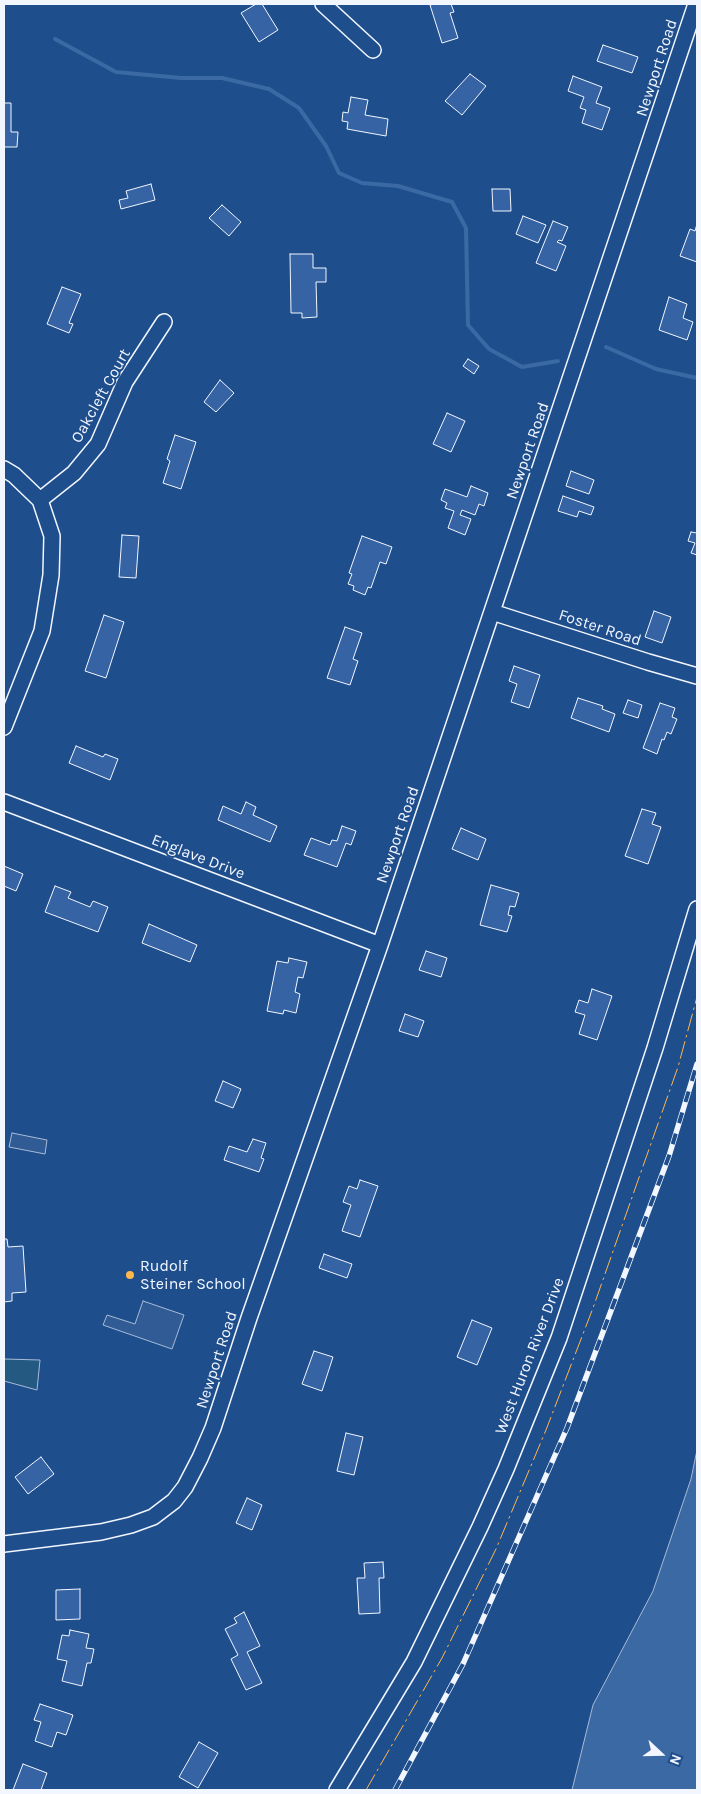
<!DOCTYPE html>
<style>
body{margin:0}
#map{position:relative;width:701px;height:1794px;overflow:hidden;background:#1f4e8c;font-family:Karla,sans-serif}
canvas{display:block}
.frame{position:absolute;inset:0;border:5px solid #f2f6ff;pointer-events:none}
.north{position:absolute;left:636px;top:1729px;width:50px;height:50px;-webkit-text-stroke:4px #1f4e8c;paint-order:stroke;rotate:111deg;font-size:14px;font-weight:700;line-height:20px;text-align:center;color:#f2f6ff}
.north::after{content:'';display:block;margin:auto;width:18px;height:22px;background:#f2f6ff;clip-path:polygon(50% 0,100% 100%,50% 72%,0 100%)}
</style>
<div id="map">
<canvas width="701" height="1794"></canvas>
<div class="frame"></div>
<div class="north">N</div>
</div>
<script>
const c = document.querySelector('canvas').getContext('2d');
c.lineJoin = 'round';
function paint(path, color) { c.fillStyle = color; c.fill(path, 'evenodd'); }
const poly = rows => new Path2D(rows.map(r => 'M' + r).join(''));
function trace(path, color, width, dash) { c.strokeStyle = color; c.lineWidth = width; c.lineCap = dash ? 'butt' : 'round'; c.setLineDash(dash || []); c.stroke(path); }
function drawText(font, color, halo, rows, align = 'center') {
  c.font = font + ' Karla,sans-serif'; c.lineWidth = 4; c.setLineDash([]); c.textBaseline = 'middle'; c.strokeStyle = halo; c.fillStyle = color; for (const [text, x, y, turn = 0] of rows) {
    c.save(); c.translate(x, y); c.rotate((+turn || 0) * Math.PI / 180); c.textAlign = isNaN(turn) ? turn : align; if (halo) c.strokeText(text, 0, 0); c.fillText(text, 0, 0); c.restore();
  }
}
const green = poly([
 [4,1359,40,1360,37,1390,4,1381,4,1359]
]);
const parking = poly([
 [12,1133,47,1140,45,1154,9,1147,12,1133],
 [143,1301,184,1315,172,1349,103,1325,107,1315,135,1324,143,1301]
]);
const water = poly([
 [697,1450,697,1790,572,1790,593,1705,653,1591,691,1479,697,1450]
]);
const stream = poly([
 [55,39,116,72,181,78,222,78,269,89,299,108,326,146,339,173,362,183,398,186,452,202,466,228,468,325,489,349,522,367,558,361],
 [606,347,656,369,697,378]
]);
const building = poly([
 [256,4,262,4,278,30,259,42,241,13,256,4],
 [435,4,451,4,454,12,450,13,458,38,442,43,430,5,435,4],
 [603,45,638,57,632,73,597,61,603,45],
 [470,74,486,86,462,115,445,101,470,74],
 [573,76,602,87,596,103,610,108,602,130,582,123,586,110,580,108,584,97,568,91,573,76],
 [351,97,368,100,365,115,388,119,386,136,347,129,348,122,342,121,343,112,348,113,351,97],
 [4,103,11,103,11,132,18,132,17,147,4,147,4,103],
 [151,184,155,200,121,209,119,200,128,198,126,191,151,184],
 [492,189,510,189,511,211,493,211,492,189],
 [222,205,241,222,229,236,209,218,222,205],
 [523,216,546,225,538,243,516,234,523,216],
 [553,221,568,227,562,241,559,240,557,242,566,246,556,271,536,263,553,221],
 [697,224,697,262,680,256,690,229,695,231,697,224],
 [290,254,313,254,313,268,326,268,326,282,316,282,317,317,302,318,302,313,291,313,290,254],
 [62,287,81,294,69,323,73,324,69,333,47,324,62,287],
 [669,297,687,304,683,318,693,322,687,340,659,330,669,297],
 [468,359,479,366,474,374,463,366,468,359],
 [220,380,234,393,216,412,204,402,220,380],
 [447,413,465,421,451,452,433,444,447,413],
 [175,435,196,442,181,489,163,483,170,461,167,459,175,435],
 [571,471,594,480,589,494,566,486,571,471],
 [471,486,488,493,484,506,479,504,475,515,462,510,460,515,471,519,465,535,448,528,454,511,445,508,447,503,441,500,445,489,467,497,471,486],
 [563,496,594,507,591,515,579,511,577,517,558,511,563,496],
 [691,532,697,533,697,555,691,553,695,543,688,541,691,532],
 [122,535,139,536,136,578,119,577,122,535],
 [362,536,392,547,386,564,380,562,371,588,368,587,365,595,353,590,354,586,348,584,352,574,349,573,362,536],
 [654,611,671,617,662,643,645,637,654,611],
 [104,615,124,622,106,678,85,671,104,615],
 [345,627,362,633,353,659,358,661,350,685,327,678,345,627],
 [514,666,540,675,529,708,511,702,517,684,509,681,514,666],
 [578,698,603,706,602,709,615,714,609,732,571,718,578,698],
 [628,700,642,705,638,718,623,713,628,700],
 [660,703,675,708,672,717,677,719,671,734,667,732,664,740,662,739,657,754,643,748,660,703],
 [76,746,103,757,105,754,118,759,110,780,69,763,76,746],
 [246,802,256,807,253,815,277,826,270,842,218,820,223,806,241,814,246,802],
 [642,809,656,813,652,824,661,827,648,864,625,856,642,809],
 [342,826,356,831,351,845,346,843,337,867,304,855,311,838,330,845,332,840,337,841,342,826],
 [461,828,486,839,478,860,452,849,461,828],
 [4,866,23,874,16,891,4,886,4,866],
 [491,885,519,893,515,907,510,906,508,915,512,916,507,932,480,925,491,885],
 [55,886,71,892,68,898,90,907,93,901,108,907,98,932,45,912,55,886],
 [149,924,197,945,190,962,142,943,149,924],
 [426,951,447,958,441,977,419,970,426,951],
 [289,958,307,962,303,978,298,977,295,992,300,994,296,1013,284,1010,283,1014,267,1011,277,961,288,963,289,958],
 [592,989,612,996,597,1040,579,1034,585,1015,575,1012,579,1000,588,1003,592,989],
 [405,1014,424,1021,418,1037,399,1031,405,1014],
 [223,1081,241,1089,233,1108,215,1101,223,1081],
 [253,1139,266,1143,261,1158,264,1159,259,1172,224,1160,229,1146,247,1152,253,1139],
 [360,1180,378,1186,360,1237,342,1231,351,1205,343,1202,349,1186,357,1189,360,1180],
 [4,1239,7,1239,8,1247,23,1246,26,1292,12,1293,12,1301,4,1302,4,1239],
 [324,1254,352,1264,347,1278,319,1268,324,1254],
 [472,1320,492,1328,477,1365,457,1357,472,1320],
 [314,1351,333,1357,322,1391,302,1384,314,1351],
 [346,1433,363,1437,354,1475,337,1471,346,1433],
 [41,1457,54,1474,28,1494,15,1477,41,1457],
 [247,1498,262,1505,252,1530,236,1523,247,1498],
 [383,1562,384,1578,379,1578,380,1613,359,1614,357,1578,365,1578,364,1563,383,1562],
 [80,1589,80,1619,56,1620,56,1590,80,1589],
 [244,1612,260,1646,247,1652,262,1683,246,1690,231,1659,238,1655,225,1629,237,1623,234,1618,244,1612],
 [70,1630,89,1634,86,1648,94,1649,91,1663,87,1663,82,1686,62,1681,67,1661,57,1659,62,1635,69,1636,70,1630],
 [40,1704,73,1715,66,1735,57,1732,52,1747,35,1741,41,1722,34,1720,40,1704],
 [199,1742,218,1753,198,1788,179,1777,199,1742],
 [23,1764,47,1773,41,1790,13,1790,23,1764]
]);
const minor = poly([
 [323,4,373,50],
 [4,469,14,475,40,500,52,536,51,575,42,631,4,727],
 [40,500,74,473,98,444,125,382,164,322],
 [492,612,648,662,697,676],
 [4,802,380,945],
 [4,1544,101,1532,131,1525,153,1517,174,1501,185,1487,200,1458,213,1428,249,1318,380,945,696,4],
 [337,1790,414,1662,480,1527,506,1469,559,1338,655,1048,697,909]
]);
const rail = poly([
 [395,1790,463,1664,567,1428,669,1156,697,1064]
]);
const power = poly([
 [366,1790,442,1658,496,1549,546,1430,593,1308,678,1067,697,997]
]);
const markers = [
 [130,1275,5,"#ffb74d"]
];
const streetNames = [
 ["Newport Road",657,68,-72],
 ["Oakcleft Court",101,396,-61],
 ["Newport Road",528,451,-71],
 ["Foster Road",600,628,18],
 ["Newport Road",398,835,-71],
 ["Englave Drive",198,857,21],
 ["West Huron River Drive",530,1356,-69],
 ["Newport Road",217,1360,-72]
];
const poiNames = [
 ["Rudolf",140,1266],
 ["Steiner School",140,1284]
];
paint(green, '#245a82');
trace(green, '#a8bbd7', 1);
paint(parking, '#305b95');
trace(parking, '#a8bbd7', 1);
paint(water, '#3b69a3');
trace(water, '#a8bbd7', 1);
trace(stream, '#3b69a3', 4);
paint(building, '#3563a3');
trace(building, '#f2f6ff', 1);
trace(minor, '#f2f6ff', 18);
trace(minor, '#1f4e8c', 15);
trace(rail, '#f2f6ff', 5.5);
trace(rail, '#1f4e8c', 4, [11]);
trace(power, '#ffb74d', 1, [18, 4, 2.5, 4]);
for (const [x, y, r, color] of markers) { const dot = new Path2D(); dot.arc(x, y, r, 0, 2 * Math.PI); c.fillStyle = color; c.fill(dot); trace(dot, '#1f4e8c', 2); }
drawText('16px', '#f2f6ff', '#1f4e8c', streetNames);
drawText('16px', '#f2f6ff', '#1f4e8c', poiNames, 'left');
</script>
